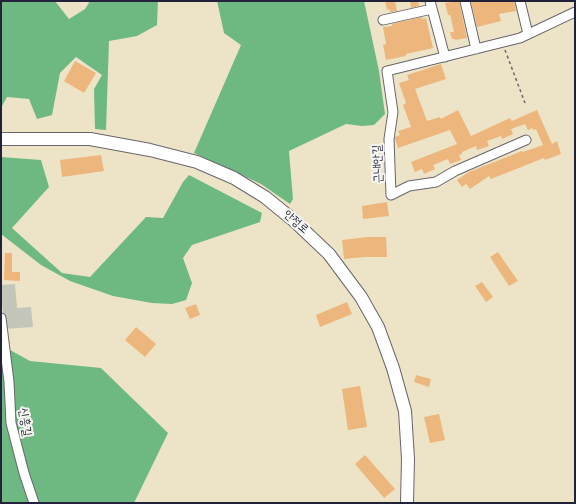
<!DOCTYPE html>
<meta charset="utf-8">
<style>
body{margin:0}
#map{position:relative;width:576px;height:504px;overflow:hidden;background:#ede4c7;font-family:"Patrick Hand",sans-serif}
canvas{display:block}
.frame{position:absolute;inset:0;border:2px solid #22223b;pointer-events:none}
</style>
<div id="map">
<canvas width="576" height="504"></canvas>
<div class="frame"></div>
</div>
<script>
const c = document.querySelector('canvas').getContext('2d');
c.lineJoin = 'round';
function paint(path, color) { c.fillStyle = color; c.fill(path, 'evenodd'); }
const poly = rows => new Path2D(rows.map(r => 'M' + r).join(''));
function trace(path, color, width, dash) { c.strokeStyle = color; c.lineWidth = width; c.lineCap = dash ? 'butt' : 'round'; c.setLineDash(dash || []); c.stroke(path); }
function drawText(font, color, halo, rows, align = 'center') {
  c.font = font + ' "Patrick Hand","Poor Story",sans-serif'; c.lineWidth = 4; c.setLineDash([]); c.textBaseline = 'middle'; c.strokeStyle = halo; c.fillStyle = color; for (const [text, x, y, turn = 0] of rows) {
    c.save(); c.translate(x, y); c.rotate((+turn || 0) * Math.PI / 180); c.textAlign = isNaN(turn) ? turn : align; if (halo) c.strokeText(text, 0, 0); c.fillText(text, 0, 0); c.restore();
  }
}
const industrial = poly([
 [15,284,17,308,31,307,33,327,4,329,1,285]
]);
const forest = poly([
 [1,1,55,1,69,19,85,9,90,1,158,1,157,25,137,36,109,41,106,130,95,129,94,89,102,75,76,57,60,73,52,115,37,119,29,99,7,97,1,108],
 [217,1,364,1,379,71,385,114,374,125,362,126,346,124,289,151,293,199,290,204,261,184,194,153,241,45,224,33],
 [1,157,41,160,49,187,12,228,62,273,90,277,146,217,163,218,183,182,189,175,262,213,260,222,192,245,183,258,192,283,186,300,172,304,152,303,113,296,70,281,41,265,1,234,1,195,2,194,1,191],
 [1,345,30,361,101,368,168,433,134,503,1,503]
]);
const building = poly([
 [385,1,395,1,397,11,390,12,389,9,387,10],
 [410,1,418,1,419,6,411,8],
 [459,1,467,38,455,40,455,39,452,39,450,32,454,32,451,18,450,15,448,15,445,3],
 [471,1,514,1,516,11,499,14,501,21,477,27],
 [422,17,422,19,426,18,433,48,406,54,406,56,386,60,383,45,386,44,383,27,392,26,392,24],
 [75,61,96,73,84,93,64,81],
 [441,64,446,79,415,89,427,121,440,117,441,119,458,110,471,136,510,118,512,121,537,110,552,144,557,141,561,154,545,160,544,158,491,179,489,176,470,189,466,184,462,187,457,180,469,172,522,151,523,152,543,145,536,129,534,130,532,128,528,130,525,124,511,129,513,134,502,139,501,136,487,141,489,146,477,150,476,146,462,152,462,154,459,155,461,160,450,164,448,159,433,165,435,169,424,174,422,169,415,172,411,162,457,144,450,130,398,148,395,139,395,137,400,135,398,131,411,127,403,105,406,103,399,83,409,80,407,75],
 [101,155,104,171,62,177,60,160],
 [387,202,389,216,363,219,362,206],
 [367,237,386,237,387,257,364,257,344,259,342,240],
 [498,252,518,281,509,286,490,257],
 [5,253,12,253,12,272,20,272,20,281,4,280],
 [482,282,493,297,486,302,475,286],
 [347,302,352,314,320,327,316,315],
 [196,304,200,315,190,319,185,308],
 [136,327,156,344,145,357,125,340],
 [416,375,431,379,429,387,414,382],
 [360,386,367,427,348,430,342,389],
 [439,414,445,440,430,443,424,417],
 [365,455,395,489,384,498,355,464]
]);
const path = poly([
 [505,50,525,103]
]);
const minor = poly([
 [430,1,445,57],
 [465,1,476,49],
 [520,1,528,34],
 [383,20,432,9],
 [526,140,455,171,436,182,409,186,391,195,389,139,393,112,387,71,520,38,575,12],
 [1,318,9,382,11,423,24,473,34,503]
]);
const tertiary = poly([
 [1,139,90,139,150,150,197,162,234,178,265,197,292,219,329,254,361,297,378,327,393,368,405,411,408,459,407,503]
]);
const streetNames = [
 ["근내안길",378,164,-92],
 ["안정로",296,222,41],
 ["신흥길",25,422,81]
];
paint(industrial, '#c3c6b9');
paint(forest, '#6eb981');
paint(building, '#ecb67d');
trace(minor, '#69666c', 11);
trace(tertiary, '#69666c', 14);
trace(path, '#69666c', 1.5, [3, 3]);
trace(minor, '#fff', 9);
trace(tertiary, '#fff', 12);
drawText('12px', '#22223b', '#f6f6f2', streetNames);
</script>
